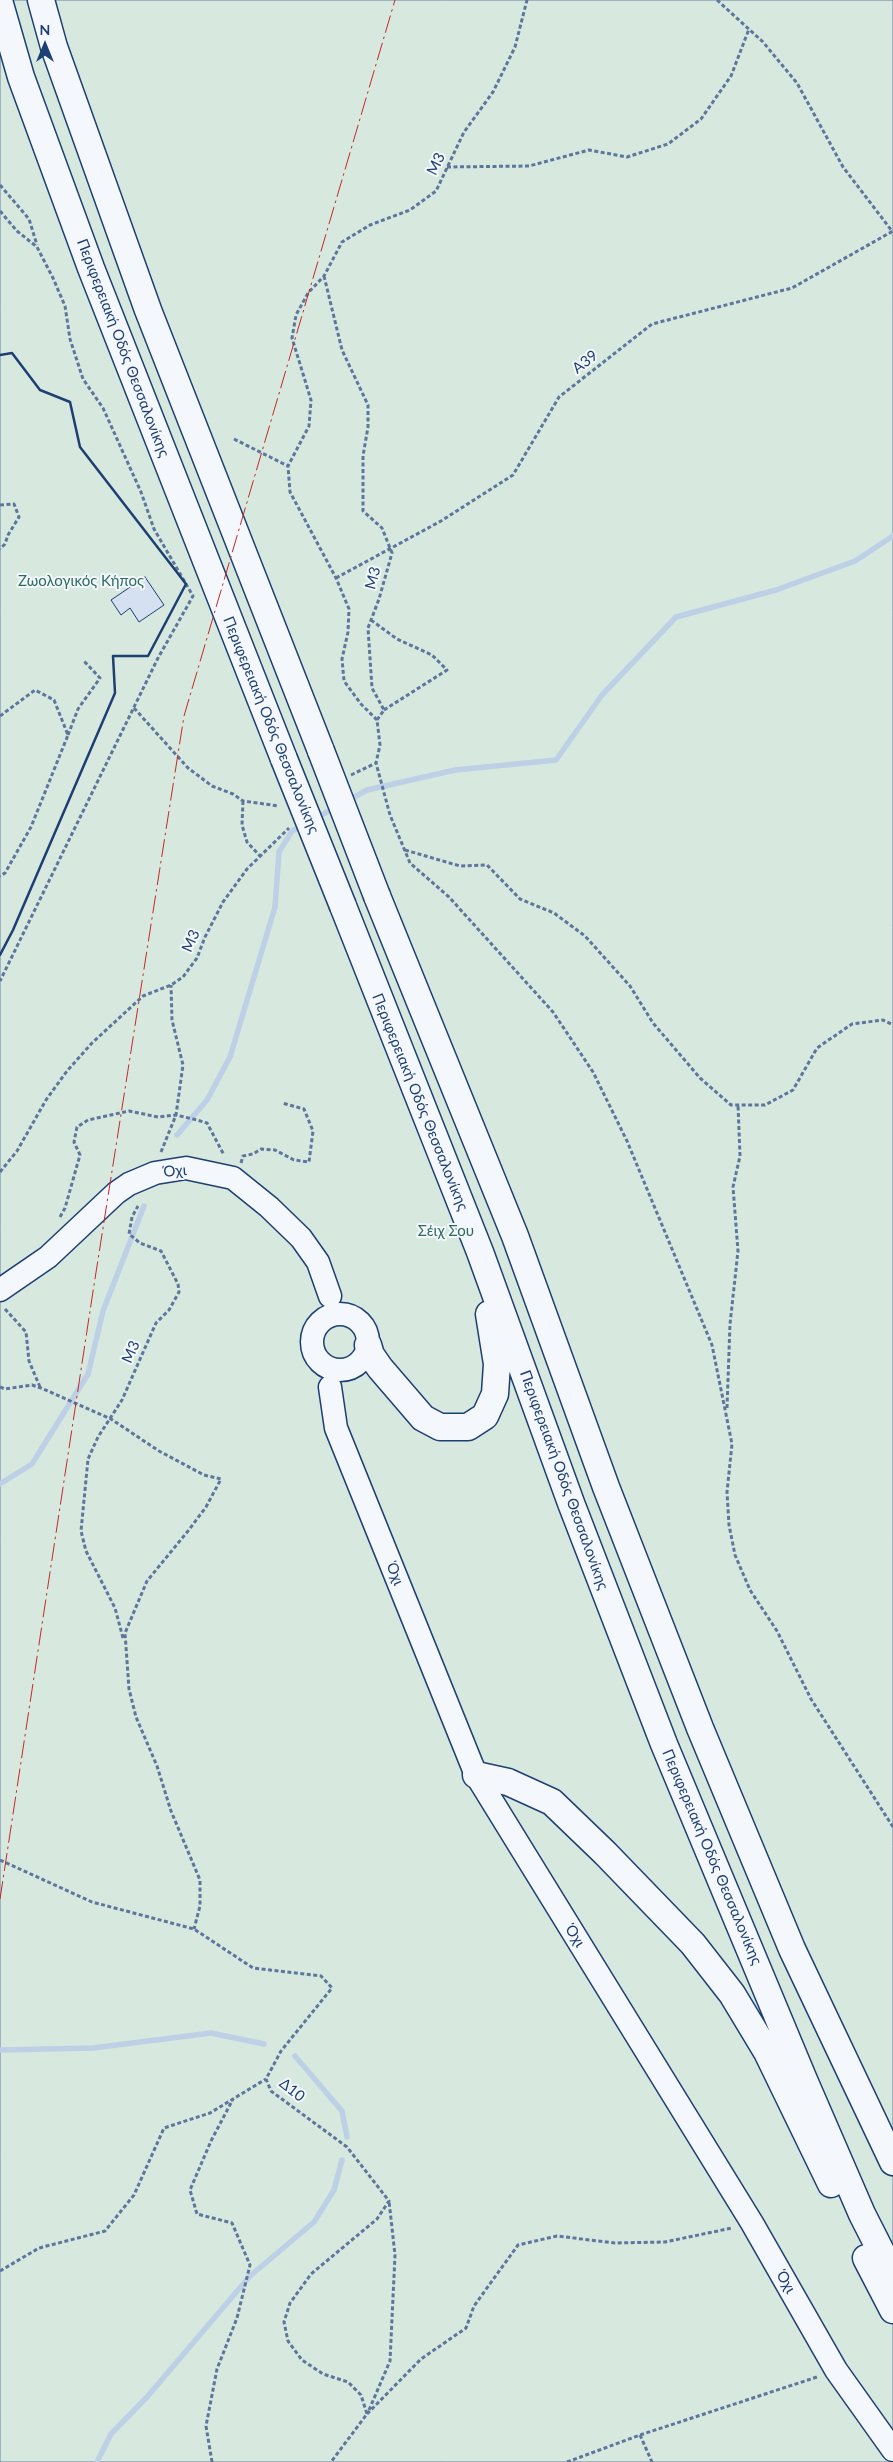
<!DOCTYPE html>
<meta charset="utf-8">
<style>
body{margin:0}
#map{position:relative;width:893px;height:2462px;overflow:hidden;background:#f4f7fb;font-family:Lato,sans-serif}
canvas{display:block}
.north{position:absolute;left:20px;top:20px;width:50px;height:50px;-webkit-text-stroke:4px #f4f7fb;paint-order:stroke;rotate:0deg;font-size:14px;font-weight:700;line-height:20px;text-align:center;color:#1d3f73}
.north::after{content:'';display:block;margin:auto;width:18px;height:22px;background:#1d3f73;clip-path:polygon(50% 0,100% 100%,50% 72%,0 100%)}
</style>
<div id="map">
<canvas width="893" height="2462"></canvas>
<div class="north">N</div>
</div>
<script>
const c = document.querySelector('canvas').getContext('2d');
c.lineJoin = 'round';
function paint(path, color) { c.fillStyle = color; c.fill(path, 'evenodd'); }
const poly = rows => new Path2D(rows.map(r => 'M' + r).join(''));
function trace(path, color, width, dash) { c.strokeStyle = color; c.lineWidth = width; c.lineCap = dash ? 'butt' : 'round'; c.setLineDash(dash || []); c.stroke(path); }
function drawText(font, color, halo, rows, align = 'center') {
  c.font = font + ' Lato,sans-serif'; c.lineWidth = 4; c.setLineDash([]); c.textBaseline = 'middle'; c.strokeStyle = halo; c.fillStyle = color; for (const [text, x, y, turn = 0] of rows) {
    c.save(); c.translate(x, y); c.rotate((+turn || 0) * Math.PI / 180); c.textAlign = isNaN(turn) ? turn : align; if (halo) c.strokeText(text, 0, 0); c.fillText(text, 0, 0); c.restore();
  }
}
const green = poly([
 [0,0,893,0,893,2462,0,2462,0,0]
]);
const stream = poly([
 [347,801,367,790,455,770,556,760,602,695,676,617,776,590,855,561,893,536],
 [316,818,336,807],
 [177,1135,207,1100,230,1057,275,907,279,852,292,831,303,825],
 [0,1484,32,1464,88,1374,103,1311,144,1206],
 [0,2050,93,2048,211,2033,264,2044],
 [295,2056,342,2111,347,2137],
 [97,2462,111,2434,147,2397,250,2276,314,2222,334,2190,342,2160]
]);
const building = poly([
 [145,577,164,605,139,622,130,608,121,615,111,600,145,577]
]);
const path = poly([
 [717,0,763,42,797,83,843,167,892,231],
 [447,167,529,166,589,150,627,157,668,144,701,119,731,76,749,29],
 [0,185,29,219,37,245],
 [0,211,17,231,37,247,53,278,65,306,70,339,83,379,103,408,141,492,154,529,193,596,158,658,0,981],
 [324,276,342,350,368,405,368,427,363,456,363,511,382,528,392,553,379,599,368,628,372,688,384,710,377,720,380,745,376,763,390,815,410,863,449,897,553,1012,593,1072,627,1141,712,1345,732,1444,727,1492,729,1525,735,1555,750,1590,777,1631,811,1699,893,1827],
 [234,439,288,466],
 [0,505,14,504,19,517,8,535,5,544,0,549],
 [336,578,441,521,513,475,559,397,652,324,792,288,893,231],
 [371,620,397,639,432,655,447,670,384,710],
 [134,708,188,768,212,786,233,794,243,801,279,806],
 [0,716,35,690,54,700,68,735,31,827,5,873,0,876],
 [377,720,361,704,344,681,342,659,348,632,349,609,336,578,290,492,288,466,309,426,311,400,292,338,296,315,308,293,324,276,342,242,370,225,410,210,436,191,464,132,493,92,515,47,527,0],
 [68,735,78,709,100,678,83,660],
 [351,775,376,763],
 [243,801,242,825,247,842,260,856],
 [405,850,460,866,487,865,520,899,554,913,585,936,630,986,653,1023,700,1078,731,1105,765,1105,793,1090,817,1048,852,1024,883,1020,893,1025],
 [161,1152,176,1115,183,1065,172,1020,171,985],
 [241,1163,243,1156,253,1154,261,1149,275,1150,294,1160,309,1162,313,1131,304,1109,282,1103],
 [0,1172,17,1151,46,1100,67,1071,92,1043,143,996,171,985,183,977,197,958,205,937,223,902,247,869,289,828],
 [60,1217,65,1208,80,1155,74,1142,77,1127,88,1120,129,1111,158,1117,176,1115,197,1120,207,1123,224,1155],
 [5,1309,26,1332,29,1361,40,1387],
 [0,1387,5,1389,32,1385,41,1388,111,1419,159,1451,204,1475,221,1479,206,1507,188,1531,147,1581,125,1633,129,1689,136,1717,157,1766,171,1811,200,1880,200,1906,194,1929],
 [727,1408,730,1324,738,1251,733,1187,740,1156,738,1105],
 [123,1638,115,1608,86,1551,81,1531,88,1459,98,1437,122,1400,156,1323,169,1310,179,1292,178,1284,161,1251,140,1243,129,1234,132,1217,138,1206],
 [0,1860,92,1902,194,1929,253,1968,321,1976,332,1988,281,2051,266,2079,271,2091,347,2147,389,2201,377,2219,311,2274,290,2303,284,2322,288,2341,302,2360,323,2374,348,2382,361,2395,367,2414,331,2462],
 [0,2271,39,2248,105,2231,134,2195,164,2128,210,2113,266,2079],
 [369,2410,390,2361,395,2255,389,2201],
 [367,2414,421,2359,466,2328,474,2306,518,2245,557,2236,615,2243,665,2242,732,2228],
 [640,2435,652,2462],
 [212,2462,206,2426,217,2369,237,2318,250,2265,232,2223,197,2214,190,2190,211,2141,233,2099],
 [567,2462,640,2435,817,2377]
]);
const secondary = poly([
 [0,1290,48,1257,116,1193,129,1184,155,1173,186,1168,233,1178,269,1207,301,1238,318,1262,330,1296],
 '312 1342a28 28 0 1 1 56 0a28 28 0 1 1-56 0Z',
 [330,1387,336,1428,476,1775,752,2223,836,2370,893,2450]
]);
const trunk = poly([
 [41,0,54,47,148,310,321,751],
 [0,4,21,77,91,268,284,759],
 [377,896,515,1236,606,1487,700,1728,792,1949,893,2162],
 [343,906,480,1252,571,1503,664,1744,804,2080,862,2214,893,2275],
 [368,1345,371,1355,380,1368,423,1418,440,1427,468,1427,485,1416,495,1394,497,1364,489,1314],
 [476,1775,508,1782,552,1802,605,1853,693,1944,732,1994,767,2052,831,2184],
 [866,2258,893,2310]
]);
const trunkBridge = poly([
 [321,751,377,896],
 [284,759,343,906]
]);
const wall = poly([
 [0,355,12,353,40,390,70,402,80,447,186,584,148,656,113,656,115,693,13,930,0,955]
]);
const power = poly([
 [0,1899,94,1285,184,716,395,0]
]);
const streetNames = [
 ["Μ3",436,164,-64],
 ["Περιφερειακή Οδός Θεσσαλονίκης",123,348,69],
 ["Α39",585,362,-38],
 ["Μ3",373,578,-75],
 ["Περιφερειακή Οδός Θεσσαλονίκης",271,725,68],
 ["Μ3",191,941,-66],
 ["Περιφερειακή Οδός Θεσσαλονίκης",420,1102,68],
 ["Όχι",175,1171,-4],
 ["Μ3",131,1352,-66],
 ["Περιφερειακή Οδός Θεσσαλονίκης",564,1480,70],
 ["Όχι",395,1574,68],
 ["Περιφερειακή Οδός Θεσσαλονίκης",712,1857,67],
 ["Όχι",575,1936,58],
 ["Δ10",292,2090,38],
 ["Όχι",786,2282,60]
];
const parkNames = [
 ["Ζωολογικός Κήπος",81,581],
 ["Σέιχ Σου",446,1231]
];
paint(green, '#d7e8df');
trace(green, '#687fa3', 1);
trace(stream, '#bed0e5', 5.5);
paint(building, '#d5e0f0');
trace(building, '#1d3f73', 1);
trace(secondary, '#1d3f73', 25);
trace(trunk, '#1d3f73', 29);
trace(path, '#5e769c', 3, [4, 2.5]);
trace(secondary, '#f4f7fb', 22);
trace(trunk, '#f4f7fb', 26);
trace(trunkBridge, '#1d3f73', 29, []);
trace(trunkBridge, '#f4f7fb', 26);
trace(wall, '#1d3f73', 2.5);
trace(power, '#c62828', 1, [18, 4, 2.5, 4]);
drawText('15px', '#1d3f73', '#f4f7fb', streetNames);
drawText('15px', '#2c6c60', '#f4f7fb', parkNames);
</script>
